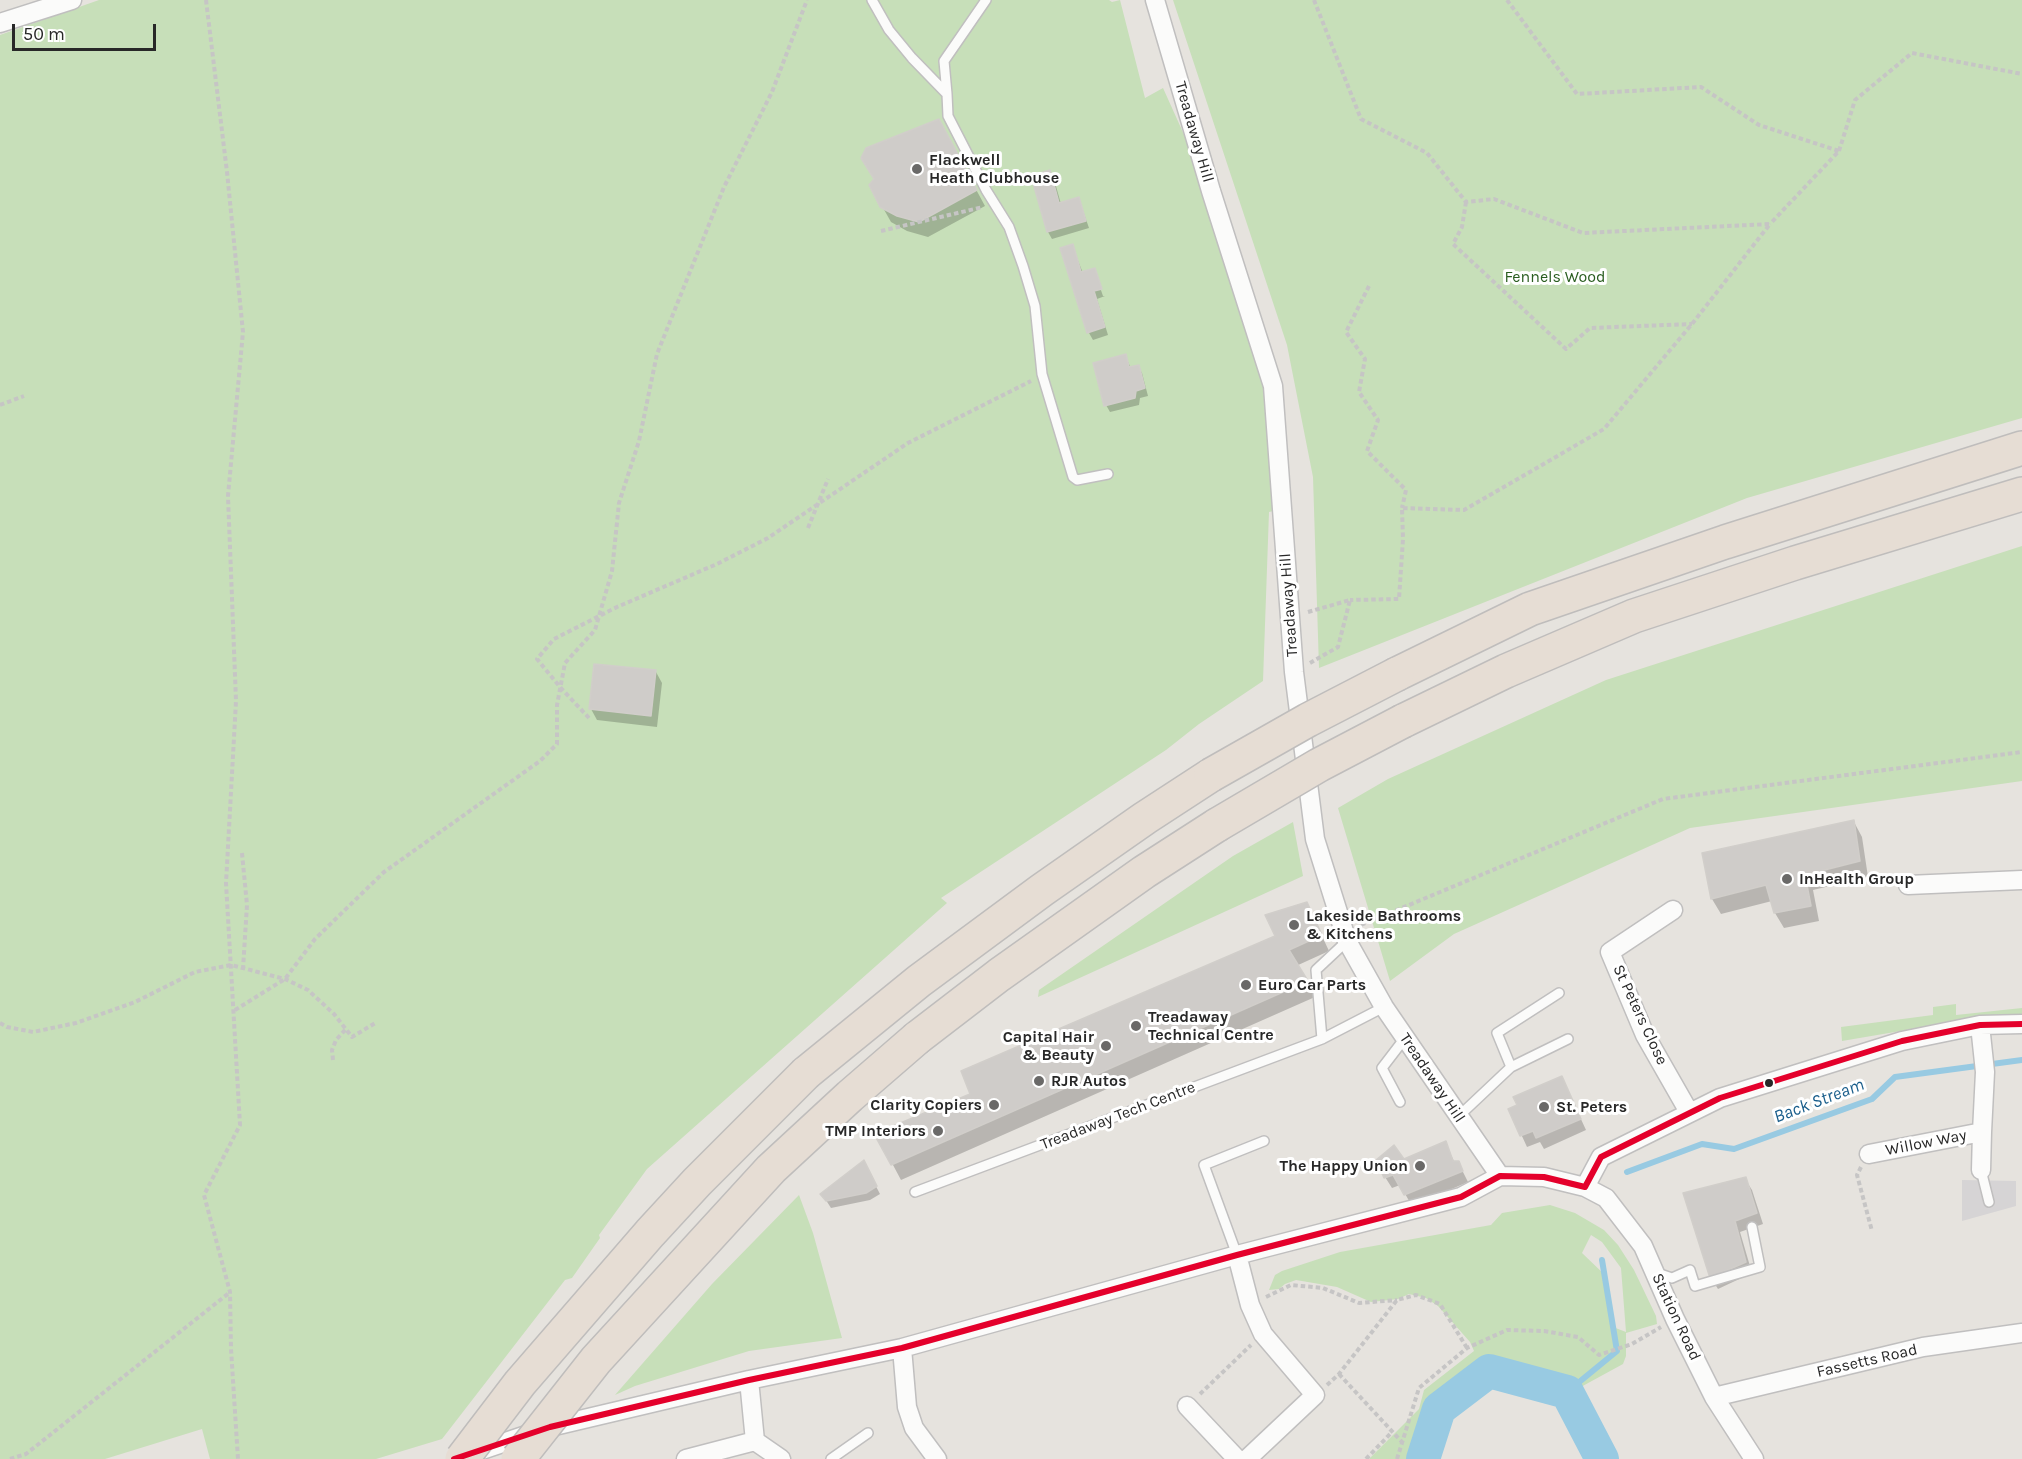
<!DOCTYPE html>
<style>
body{margin:0}
#map{position:relative;width:2022px;height:1459px;overflow:hidden;background:#e6e3de;font-family:Karla,sans-serif}
canvas{display:block}
.scale{position:absolute;left:12px;top:24px;width:144px;height:27px;box-sizing:border-box;border:3px solid #282828;border-top:0;padding-left:8px;font-size:18px;line-height:21px;white-space:nowrap;color:#282828;-webkit-text-stroke:4px #fff;paint-order:stroke}
</style>
<div id="map">
<canvas width="2022" height="1459"></canvas>
<div class="scale">50 m</div>
</div>
<script>
const c = document.querySelector('canvas').getContext('2d');
c.lineJoin = 'round';
function paint(path, color) { c.fillStyle = color; c.fill(path, 'evenodd'); }
const poly = rows => new Path2D(rows.map(r => 'M' + r).join(''));
function trace(path, color, width, dash) { c.strokeStyle = color; c.lineWidth = width; c.lineCap = dash ? 'butt' : 'round'; c.setLineDash(dash || []); c.stroke(path); }
function drawText(font, color, halo, rows, align = 'center') {
  c.font = font + ' Karla,sans-serif'; c.lineWidth = 6; c.setLineDash([]); c.textBaseline = 'middle'; c.strokeStyle = halo; c.fillStyle = color; for (const [text, x, y, turn = 0] of rows) {
    c.save(); c.translate(x, y); c.rotate((+turn || 0) * Math.PI / 180); c.textAlign = isNaN(turn) ? turn : align; if (halo) c.strokeText(text, 0, 0); c.fillText(text, 0, 0); c.restore();
  }
}
const industrial = poly([
 [1962,1180,2016,1181,2016,1206,1962,1221]
]);
const green = poly([
 [99,0,1109,0,1112,2,1120,0,1145,98,1163,88,1195,159,1266,369,1278,510,1269,512,1263,681,1199,724,1166,750,941,898,947,903,647,1169,599,1235,600,1238,572,1278,565,1280,442,1439,376,1459,210,1459,202,1429,105,1459,0,1459,0,35],
 [1173,0,2022,0,2022,418,1747,498,1319,668,1313,477,1287,345],
 [2022,546,2022,781,1690,828,1454,934,1390,981,1338,808,1388,779,1606,680],
 [1293,822,1303,876,1038,997,1039,990,1233,856],
 [1956,1004,1956,1015,2022,1008,2022,1016,1977,1018,1842,1041,1841,1027,1933,1015,1933,1007],
 [799,1195,813,1233,842,1338,749,1351,635,1386,615,1395,712,1284],
 [1550,1205,1575,1213,1604,1230,1618,1245,1634,1270,1656,1316,1657,1324,1626,1333,1626,1356,1623,1364,1579,1388,1575,1386,1572,1388,1552,1380,1506,1376,1485,1379,1461,1390,1448,1404,1429,1433,1422,1459,1369,1459,1419,1409,1424,1390,1474,1351,1470,1342,1438,1306,1426,1298,1409,1294,1398,1299,1371,1302,1337,1287,1296,1280,1285,1284,1279,1289,1269,1290,1275,1275,1282,1271,1340,1252,1491,1225,1502,1213],
 [1591,1235,1602,1242,1621,1268,1626,1332,1613,1327,1606,1276,1582,1253]
]);
const shadow = poly([
 [947,136,985,206,928,237,907,231,891,222,882,206],
 [1050,172,1054,179,1061,204,1079,199,1089,228,1052,239,1048,232],
 [1072,246,1083,273,1094,270,1103,296,1105,296,1097,299,1108,335,1093,340,1089,333,1062,249],
 [1125,356,1131,368,1138,366,1142,373,1148,396,1140,398,1139,405,1110,412,1106,405],
 [656,672,662,683,657,727,597,720,591,709],
 [1854,822,1862,837,1868,877,1813,890,1819,921,1784,928,1775,913,1772,901,1721,914,1712,899],
 [1307,904,1329,951,1296,966,1315,997,901,1180,877,1135,972,1095,1277,937],
 [1562,1078,1586,1130,1544,1149,1540,1142,1527,1147,1510,1110],
 [1445,1143,1455,1163,1458,1162,1468,1182,1412,1206,1400,1185,1392,1188,1385,1177,1404,1161],
 [867,1169,880,1194,870,1200,831,1208,822,1194],
 [1745,1179,1752,1190,1763,1224,1740,1232,1752,1273,1718,1289,1711,1278]
]);
const stream = poly([
 [1627,1172,1702,1144,1734,1149,1872,1099,1895,1077,2022,1060],
 [1567,1392,1617,1351,1602,1260]
]);
const river = poly([
 [1423,1459,1439,1409,1489,1371,1567,1392,1602,1459]
]);
const building = poly([
 [939,119,977,190,919,222,897,216,880,207,869,185,874,179,861,158,866,148,939,119],
 [1050,170,1059,203,1079,197,1086,221,1047,232,1031,176,1050,170],
 [1073,244,1081,272,1095,268,1102,289,1094,291,1105,327,1087,333,1060,248,1073,244],
 [1126,354,1129,367,1139,365,1145,388,1136,391,1135,398,1104,406,1093,363,1126,354],
 [594,664,656,670,651,716,589,709,594,664],
 [1854,820,1860,861,1805,875,1811,906,1774,913,1766,885,1711,899,1702,853,1854,820],
 [1307,902,1322,935,1289,950,1308,981,891,1165,874,1134,970,1094,961,1071,1275,936,1265,915,1307,902],
 [1562,1076,1581,1119,1536,1138,1533,1131,1520,1136,1508,1109,1517,1105,1513,1097,1562,1076],
 [1446,1141,1453,1161,1459,1161,1463,1171,1404,1195,1393,1175,1384,1178,1376,1160,1394,1145,1404,1159,1446,1141],
 [864,1160,877,1186,866,1193,826,1201,820,1194,864,1160],
 [1746,1177,1757,1213,1735,1221,1746,1262,1710,1278,1683,1193,1746,1177]
]);
const path = poly([
 [206,0,227,172,243,332,228,496,236,701,226,883,240,1125,204,1195,230,1292,231,1349,238,1459],
 [1314,0,1361,119,1427,153,1466,202,1494,199,1583,233,1770,224,1692,324,1604,429,1464,510,1402,508,1403,539,1399,599,1350,600],
 [1507,0,1577,94,1701,87,1759,125,1839,151,1770,224],
 [1839,151,1855,100,1912,53,2022,74],
 [1466,202,1462,227,1453,244,1566,349,1590,328,1692,324],
 [881,231,983,207],
 [1369,286,1346,332,1365,359,1359,392,1378,420,1367,451,1406,490,1402,508],
 [0,405,24,396],
 [808,528,828,479],
 [1308,612,1350,600,1338,647,1310,663],
 [589,718,560,687,537,659,554,639,617,607,717,564,768,538,908,443,1031,381],
 [242,853,247,905,243,969],
 [1361,925,1663,799,2022,752],
 [235,1010,285,979,315,939,384,872,540,761,557,744,557,705,565,663,595,630,612,571,619,503,639,441,657,354,724,187,772,92,807,0],
 [0,1023,7,1027,33,1032,76,1023,135,1002,195,972,231,965,285,979,308,990,334,1014,352,1037,377,1022],
 [333,1060,332,1050,336,1040,346,1029],
 [1861,1167,1857,1175,1872,1231],
 [1266,1297,1291,1285,1323,1288,1359,1303,1397,1300],
 [1339,1374,1402,1442],
 [1327,1385,1339,1374,1397,1300,1416,1295,1440,1304,1467,1348],
 [1200,1394,1251,1345],
 [10,1459,26,1454,229,1293],
 [1366,1459,1392,1432],
 [1397,1459,1419,1388,1467,1348,1507,1330,1544,1331,1578,1337,1599,1355,1632,1344,1661,1327]
]);
const lane = poly([
 [872,0,889,30,912,58,947,94,944,61,986,0],
 [947,94,948,116,986,190,1009,227,1023,266,1035,306,1042,374,1073,477,1077,480,1108,474],
 [1322,1039,1384,1007],
 [1511,1067,1497,1033,1559,993],
 [1400,1102,1382,1068,1405,1038],
 [1459,1116,1511,1067,1568,1039],
 [1981,1170,1989,1202],
 [915,1192,1322,1039,1316,970,1347,941],
 [1237,1255,1204,1165,1264,1141],
 [1657,1273,1672,1278,1690,1270,1695,1286,1760,1267,1752,1227],
 [831,1459,868,1433]
]);
const street = poly([
 [1155,0,1211,191,1273,386,1294,672,1315,839,1347,941,1384,1007,1500,1176],
 [0,23,72,0],
 [1908,885,2022,880],
 [1673,910,1610,952,1645,1035,1689,1112],
 [1869,1154,1982,1132,1985,1072,1980,1025],
 [1981,1170,1982,1132],
 [1585,1187,1606,1198,1643,1246,1675,1319,1714,1397,1754,1459],
 [1237,1255,1250,1305,1263,1334,1315,1395,1247,1459],
 [902,1348,907,1407,914,1428,937,1459],
 [749,1380,755,1441,781,1459],
 [1714,1397,1923,1347,2022,1333],
 [1187,1406,1237,1459],
 [470,1454,550,1427,749,1380,902,1348,1237,1255,1461,1197,1500,1176,1544,1177,1585,1187,1601,1157,1720,1098,1902,1041,1980,1025,2022,1024],
 [686,1459,755,1441]
]);
const highway = poly([
 [1397,674,1530,609,1725,542,2022,448],
 [1403,721,1506,671,1634,616,1795,563,2022,494],
 [917,1038,999,975,1144,872,1217,825],
 [806,1073,919,981,1042,890,1145,818,1211,775]
]);
const highwayBridge = poly([
 [1211,775,1308,720,1397,674],
 [1217,825,1319,765,1403,721],
 [462,1459,520,1383,650,1233,697,1182,806,1073],
 [518,1459,596,1360,771,1169,850,1096,917,1038]
]);
const bus1 = poly([
 [454,1459,550,1427,749,1380,902,1348,1237,1255,1461,1197,1500,1176,1544,1177,1585,1187,1601,1157,1720,1098,1902,1041,1980,1025,2022,1024]
]);
const markers = [
 [917,169,6,"#6a6968"],
 [1787,879,6,"#6a6968"],
 [1294,925,6,"#6a6968"],
 [1246,985,6,"#6a6968"],
 [1136,1026,6,"#6a6968"],
 [1106,1046,6,"#6a6968"],
 [1039,1081,6,"#6a6968"],
 [1769,1083,5,"#282828"],
 [994,1105,6,"#6a6968"],
 [1544,1107,6,"#6a6968"],
 [938,1131,6,"#6a6968"],
 [1420,1166,6,"#6a6968"]
];
const streetNames = [
 ["Treadaway Hill",1194,132,74],
 ["Treadaway Hill",1289,605,-94],
 ["St Peters Close",1640,1015,65],
 ["Treadaway Hill",1432,1078,56],
 ["Treadaway Tech Centre",1118,1116,-21],
 ["Willow Way",1926,1143,-11],
 ["Station Road",1676,1317,65],
 ["Fassetts Road",1867,1361,-13]
];
const poiNames = [
 ["Flackwell",929,160],
 ["Heath Clubhouse",929,178],
 ["InHealth Group",1799,879],
 ["Lakeside Bathrooms",1306,916],
 ["& Kitchens",1306,934],
 ["Euro Car Parts",1258,985],
 ["Treadaway",1148,1017],
 ["Technical Centre",1148,1035],
 ["Capital Hair",1094,1037,"right"],
 ["& Beauty",1094,1055,"right"],
 ["RJR Autos",1051,1081],
 ["Clarity Copiers",982,1105,"right"],
 ["St. Peters",1556,1107],
 ["TMP Interiors",926,1131,"right"],
 ["The Happy Union",1408,1166,"right"]
];
const parkNames = [
 ["Fennels Wood",1555,277]
];
const waterNames = [
 ["Back Stream",1819,1101,-21]
];
paint(industrial, '#d6d4d5');
paint(green, '#c7dfb9');
paint(shadow, '#0003');
trace(stream, '#98cae2', 6);
trace(river, '#98cae2', 34);
paint(building, '#cfccc9');
trace(building, '#d1ceca', 1.5);
trace(lane, '#c0bfbf', 12);
trace(street, '#c0bfbf', 21);
trace(highway, '#bfbdbc', 36);
trace(path, '#c6c5c5', 4, [4.5, 3]);
trace(lane, '#fbfbfa', 9);
trace(street, '#fbfbfa', 18);
trace(highway, '#e6ddd4', 33);
trace(highwayBridge, '#bfbdbc', 36, []);
trace(highwayBridge, '#e6ddd4', 33);
trace(bus1, '#e4002b', 6);
for (const [x, y, r, color] of markers) { const dot = new Path2D(); dot.arc(x, y, r, 0, 2 * Math.PI); c.fillStyle = color; c.fill(dot); trace(dot, '#fff', 2); }
drawText('16px', '#282828', '#fff', streetNames);
drawText('bold 16px', '#282828', '#fff', poiNames, 'left');
drawText('16px', '#295d1f', '#fff', parkNames);
drawText('italic 18px', '#195d8b', '#fff', waterNames);
</script>
